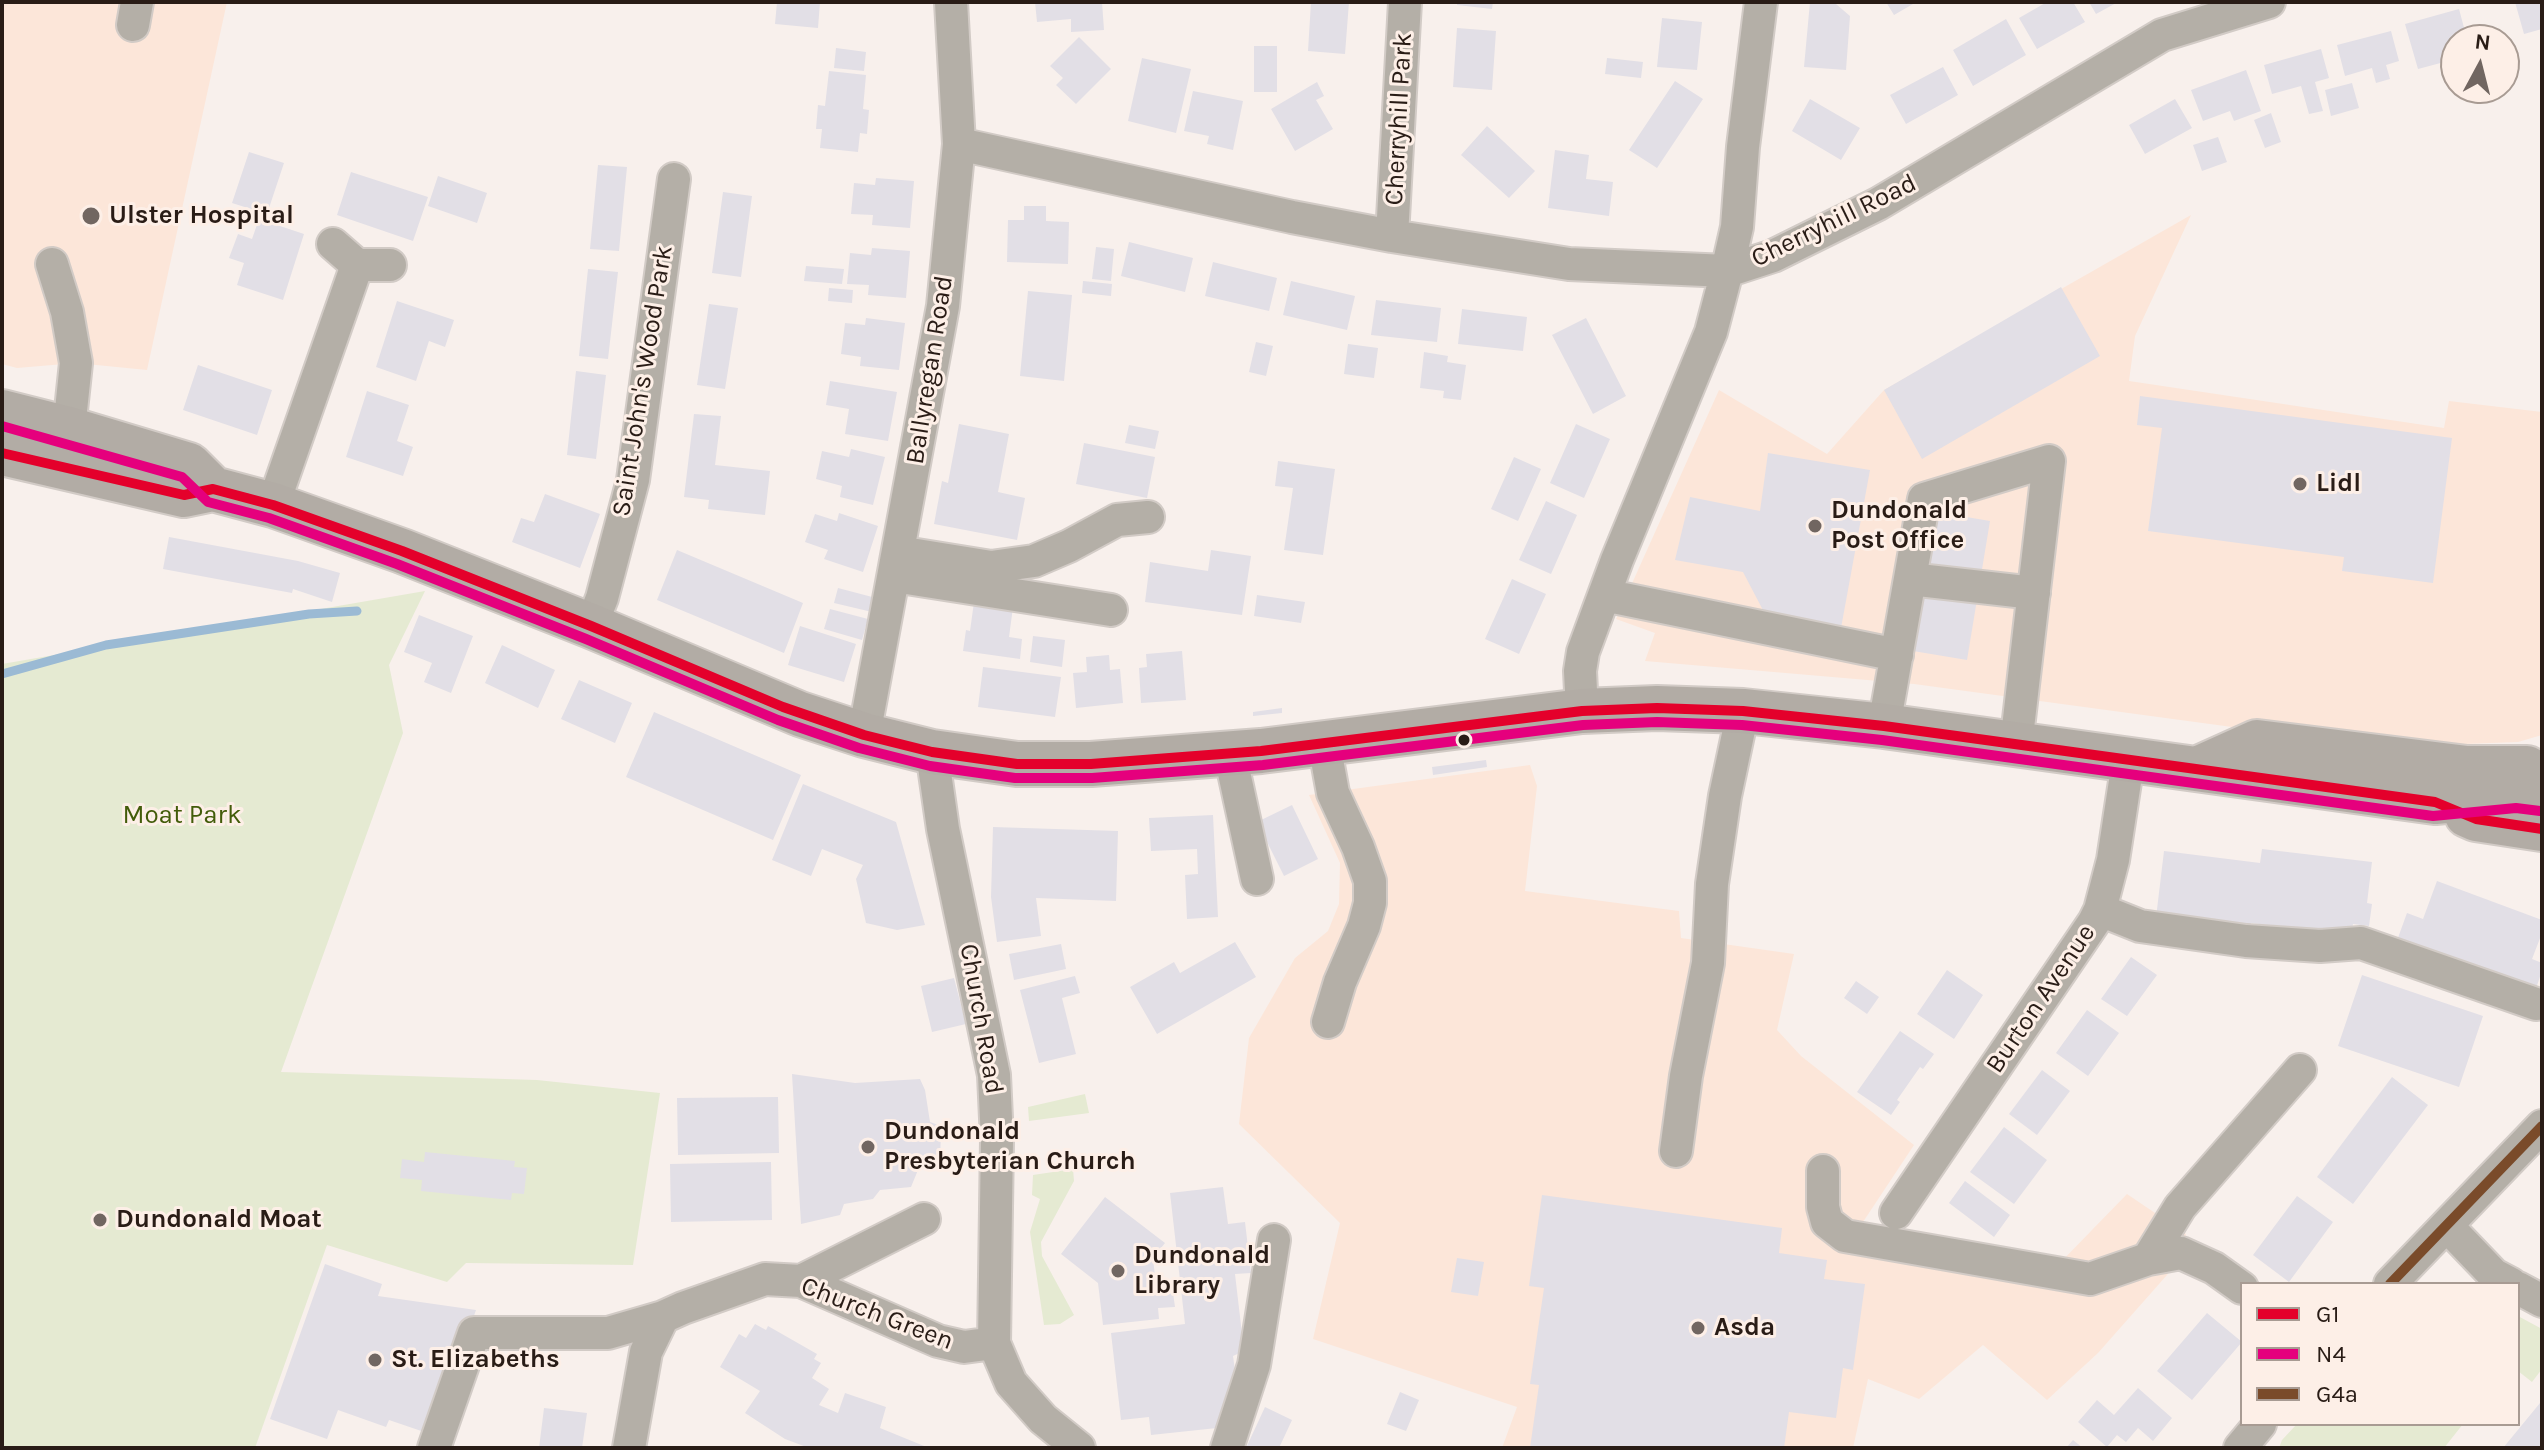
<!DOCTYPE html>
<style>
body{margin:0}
#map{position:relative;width:2544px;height:1450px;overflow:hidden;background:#f8f0ec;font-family:Karla,sans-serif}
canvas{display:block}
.frame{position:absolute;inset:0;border:4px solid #291c16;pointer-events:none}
.legend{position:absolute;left:2240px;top:1282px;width:280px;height:144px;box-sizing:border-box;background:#fdefe7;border:2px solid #a89b93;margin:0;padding:10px 14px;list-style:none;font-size:24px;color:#291c16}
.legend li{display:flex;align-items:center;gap:16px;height:40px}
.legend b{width:40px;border:2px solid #a89b93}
.north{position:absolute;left:2440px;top:24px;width:80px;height:80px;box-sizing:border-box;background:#fdefe7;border:2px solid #a89b93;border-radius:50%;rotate:7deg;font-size:22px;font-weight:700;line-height:32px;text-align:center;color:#291c16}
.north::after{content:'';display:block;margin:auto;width:28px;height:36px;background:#716661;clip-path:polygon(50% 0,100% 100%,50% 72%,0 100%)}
</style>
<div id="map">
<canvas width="2544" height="1450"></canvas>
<div class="frame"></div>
<ul class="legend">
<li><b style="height:10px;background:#e4002b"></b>G1</li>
<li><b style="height:10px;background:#e5007d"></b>N4</li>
<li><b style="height:10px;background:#7a4b2a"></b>G4a</li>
</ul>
<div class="north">N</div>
</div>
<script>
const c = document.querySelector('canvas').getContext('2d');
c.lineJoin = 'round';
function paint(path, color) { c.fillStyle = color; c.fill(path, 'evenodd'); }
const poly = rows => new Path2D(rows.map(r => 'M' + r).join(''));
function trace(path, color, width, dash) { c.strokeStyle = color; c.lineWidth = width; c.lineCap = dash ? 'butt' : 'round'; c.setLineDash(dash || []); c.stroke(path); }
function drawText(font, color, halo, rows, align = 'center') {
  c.font = font + ' Karla,sans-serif'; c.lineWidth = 6; c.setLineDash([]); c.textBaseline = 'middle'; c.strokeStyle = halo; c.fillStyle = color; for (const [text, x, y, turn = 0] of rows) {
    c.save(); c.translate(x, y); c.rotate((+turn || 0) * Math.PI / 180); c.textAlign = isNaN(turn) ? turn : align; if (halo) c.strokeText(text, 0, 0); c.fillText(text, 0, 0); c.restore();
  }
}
const built = poly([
 [2,2,227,2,147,370,76,363,17,368,2,364],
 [2191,215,2135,336,2129,381,2444,428,2449,401,2542,412,2542,735,2518,742,2380,747,1914,684,1645,661,1655,633,1616,619,1719,390,1827,454,1884,390],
 [1530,765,1537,786,1525,891,1679,911,1681,938,1794,954,1777,1030,1801,1056,1914,1145,1861,1225,2056,1267,2127,1194,2186,1234,2181,1253,2167,1275,2098,1353,2047,1400,1983,1345,1919,1399,1868,1379,1853,1448,1502,1448,1517,1407,1313,1339,1340,1223,1239,1124,1249,1038,1295,958,1328,931,1339,904,1340,863,1309,795]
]);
const green = poly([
 [425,591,389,665,403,733,281,1072,537,1080,660,1093,633,1265,466,1263,447,1282,327,1245,255,1448,2,1448,2,664],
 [1085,1094,1089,1113,1029,1121,1028,1107],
 [1073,1169,1074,1181,1041,1242,1042,1256,1074,1315,1060,1324,1044,1325,1030,1232,1040,1199,1032,1195,1033,1175],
 [2518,1316,2542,1329,2542,1369,2532,1382,2518,1371],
 [2297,1424,2463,1424,2444,1448,2279,1448,2282,1440]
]);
const stream = poly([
 [2,674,106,645,309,614,357,611]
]);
const building = poly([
 [777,2,820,2,818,28,775,24],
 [1035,2,1102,2,1104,30,1071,32,1071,19,1037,22],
 [1311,2,1349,2,1345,54,1308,51],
 [1457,2,1493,2,1492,9,1457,5],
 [1810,2,1836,4,1850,16,1846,70,1804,67],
 [1886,2,1911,2,1913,4,1894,15],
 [2047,2,2073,2,2085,22,2037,49,2019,18],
 [2089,2,2118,2,2096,14],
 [2515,2,2542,2,2542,29,2524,34],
 [2459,9,2467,39,2456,40,2456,43,2444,46,2448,61,2418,69,2405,24],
 [1662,18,1702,22,1697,70,1657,67],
 [2006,19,2026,55,1973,86,1953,50],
 [1457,28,1496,31,1492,90,1453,87],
 [2391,31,2399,61,2386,65,2390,79,2376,83,2372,68,2345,76,2337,45],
 [1079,37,1111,69,1076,104,1056,85,1063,78,1050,66],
 [2504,43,2515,78,2504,81],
 [1254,46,1277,46,1277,92,1254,92],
 [836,48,866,52,864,71,834,68],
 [2321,49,2329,78,2315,82,2323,111,2309,114,2301,86,2272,94,2264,65],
 [1142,58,1191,69,1176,133,1128,121],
 [1607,58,1643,62,1641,78,1605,74],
 [1943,67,1958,95,1906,124,1890,95],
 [2246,70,2261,111,2234,121,2230,111,2203,121,2191,90],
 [829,71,866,75,863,109,869,110,867,134,860,133,858,152,820,148,822,129,816,129,818,105,825,106],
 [1675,81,1703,99,1657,168,1629,150],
 [1317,82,1324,96,1316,100,1333,129,1295,151,1271,109],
 [2352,83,2359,108,2331,116,2325,90],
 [1193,91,1243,101,1233,150,1207,144,1209,136,1184,131],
 [1810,99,1860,128,1841,160,1792,131],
 [2175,99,2192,128,2145,154,2129,125],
 [2271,113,2281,142,2265,148,2254,120],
 [1487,126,1535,171,1509,198,1461,155],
 [2218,137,2227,162,2202,171,2193,145],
 [1555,150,1589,155,1586,179,1613,182,1609,216,1548,208],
 [249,152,284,163,267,214,232,203],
 [598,165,627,167,619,251,590,249],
 [351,172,428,197,413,241,337,215],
 [438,176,487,193,477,223,428,206],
 [876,178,914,181,910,228,872,225,873,215,851,214,854,183,875,185],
 [723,192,752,196,741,277,712,273],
 [1024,206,1046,206,1046,221,1069,222,1068,264,1007,262,1008,220,1024,220],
 [259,219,304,234,283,300,237,285,244,263,229,258,238,234,252,239],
 [1129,242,1193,258,1185,292,1121,276],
 [1096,247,1114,249,1111,281,1092,279],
 [872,248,910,251,906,298,868,295,869,285,847,284,850,253,871,255],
 [1213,262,1277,278,1269,311,1205,296],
 [806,266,844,269,842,284,804,281],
 [588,269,618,272,608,359,579,356],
 [1083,281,1112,284,1111,296,1082,293],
 [1291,281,1355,296,1347,330,1283,315],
 [2061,287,2100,356,1922,459,1884,390],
 [829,288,853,290,852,303,828,301],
 [1028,291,1072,295,1064,381,1020,376],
 [1376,300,1441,308,1437,342,1371,335],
 [397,301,454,320,445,347,429,341,416,381,376,367],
 [709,304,738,308,725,389,697,385],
 [1462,309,1527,317,1523,351,1458,344],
 [866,318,905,323,899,370,860,366,861,357,841,354,845,323,865,325],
 [1586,318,1626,396,1593,414,1552,335],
 [1256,342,1273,346,1266,376,1249,372],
 [1348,344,1378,348,1374,378,1344,374],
 [1424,352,1448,356,1447,362,1466,365,1461,400,1443,398,1444,391,1420,388],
 [198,365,272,390,257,435,183,410],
 [576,371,606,375,596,459,567,455],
 [830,381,897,392,888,441,845,434,849,409,826,405],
 [367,391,409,405,397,441,413,447,403,476,346,457],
 [2140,396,2452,438,2433,583,2342,571,2344,557,2148,531,2162,428,2137,425],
 [694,414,721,416,715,465,770,471,765,515,708,509,709,500,684,497],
 [959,424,1009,434,998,492,1025,498,1017,540,934,524,942,481,948,483],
 [1576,424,1610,439,1584,498,1550,483],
 [1129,425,1159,431,1155,449,1125,443],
 [1084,443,1155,457,1147,498,1076,484],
 [851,449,885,457,873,505,840,497,842,486,816,479,822,451,849,457],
 [1768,453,1870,470,1841,628,1765,614,1743,572,1675,560,1690,497,1760,511],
 [1514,457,1541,469,1518,521,1491,509],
 [1278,461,1335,469,1323,555,1284,550,1293,488,1275,486],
 [545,494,600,514,580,568,512,542,521,518,534,522],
 [1546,501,1577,515,1551,574,1519,560],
 [1937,512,1990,521,1967,660,1913,651],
 [839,513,878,526,863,572,824,559,828,550,805,542,815,514,837,521],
 [169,537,298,561,340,573,332,602,293,589,292,593,163,569],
 [677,550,803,603,784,653,657,600],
 [1211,550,1251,556,1242,615,1145,602,1150,562,1208,571],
 [1512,579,1546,594,1519,654,1485,639],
 [838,588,876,598,872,612,834,603],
 [1257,595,1305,602,1301,623,1254,616],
 [974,602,1013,607,1009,637,1022,639,1020,659,963,651,966,630,970,631],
 [830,609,868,619,862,640,824,629],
 [419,615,473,636,451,693,424,682,432,663,404,652],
 [800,626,856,644,844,682,788,665],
 [1033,636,1065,640,1062,667,1030,662],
 [502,645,555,670,538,708,485,683],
 [1182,651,1186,700,1141,703,1139,668,1147,667,1146,654],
 [1109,655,1110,670,1120,669,1123,703,1076,708,1073,673,1087,672,1086,657],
 [983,667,1061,677,1055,717,978,707],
 [579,680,632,703,615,743,561,719],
 [1282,708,1282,713,1253,716,1253,712],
 [654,712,801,775,773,840,626,777],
 [1486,760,1487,767,1433,775,1432,767],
 [803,784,896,822,925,925,897,930,866,923,856,879,863,865,822,849,811,876,772,860],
 [1292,805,1318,859,1284,876,1257,822],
 [1213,815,1218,917,1187,919,1185,875,1198,874,1197,849,1151,851,1149,818],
 [993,827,1118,831,1116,901,1036,898,1041,936,997,942,991,897],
 [2262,849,2372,862,2367,903,2372,904,2369,926,2353,924,2351,935,2251,923,2250,937,2155,926,2164,851,2260,863],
 [2437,881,2542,920,2542,933,2532,959,2542,963,2542,971,2533,997,2395,946,2407,913,2423,919],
 [1235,942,1256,977,1157,1034,1130,987,1174,962,1180,973],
 [1061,944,1066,969,1014,980,1009,954],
 [2131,957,2157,975,2127,1016,2101,999],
 [1947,970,1983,995,1954,1039,1917,1014],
 [2362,975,2483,1016,2459,1087,2338,1046],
 [1075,976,1080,993,1062,998,1076,1054,1039,1063,1020,990],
 [954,978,966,1024,932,1032,921,986],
 [1856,981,1879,997,1867,1014,1844,998],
 [2087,1010,2119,1033,2088,1076,2056,1053],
 [1900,1031,1934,1054,1923,1069,1920,1067,1897,1100,1900,1102,1891,1115,1857,1092],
 [2042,1070,2070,1091,2037,1135,2009,1114],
 [792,1074,855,1083,920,1079,925,1090,930,1122,941,1126,940,1168,918,1170,911,1187,880,1190,873,1199,844,1204,840,1215,801,1224],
 [2392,1077,2428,1105,2353,1204,2317,1177],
 [778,1097,779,1153,678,1155,677,1098],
 [2004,1127,2047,1160,2014,1204,1970,1172],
 [425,1152,515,1161,514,1167,527,1168,524,1194,512,1193,511,1200,421,1191,422,1180,400,1178,402,1159,424,1162],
 [771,1162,772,1220,671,1222,670,1164],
 [1965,1181,2010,1215,1994,1237,1949,1203],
 [1223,1187,1228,1224,1245,1222,1251,1273,1235,1274,1244,1351,1233,1356,1238,1392,1217,1428,1151,1435,1149,1417,1121,1420,1111,1333,1185,1324,1170,1193],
 [1542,1195,1782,1228,1779,1253,1827,1260,1824,1279,1865,1284,1853,1370,1843,1368,1836,1418,1789,1412,1784,1448,1530,1448,1539,1385,1530,1384,1544,1288,1529,1286],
 [2297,1196,2333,1222,2289,1282,2253,1255],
 [1105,1197,1165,1243,1153,1258,1157,1295,1173,1293,1175,1307,1158,1308,1159,1319,1103,1325,1098,1283,1061,1254],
 [1457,1258,1484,1262,1478,1296,1451,1292],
 [325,1264,382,1284,378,1296,476,1310,433,1435,389,1420,386,1427,338,1410,327,1439,270,1419],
 [2207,1313,2242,1342,2192,1400,2157,1371],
 [755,1324,766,1330,768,1326,817,1354,814,1359,821,1363,812,1378,829,1389,819,1405,838,1413,845,1393,886,1407,880,1428,929,1448,809,1448,785,1439,745,1413,760,1391,720,1367,739,1334,746,1338],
 [2138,1388,2172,1418,2153,1441,2138,1428,2126,1442,2117,1435,2107,1447,2078,1422,2097,1400,2114,1415],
 [1400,1392,1419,1400,1406,1431,1387,1424],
 [2540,1403,2542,1448,2503,1448,2517,1431],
 [1265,1407,1292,1420,1279,1448,1246,1448],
 [544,1408,587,1413,582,1448,539,1448],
 [2073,1440,2083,1448,2066,1448]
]);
const minor = poly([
 [133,25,137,2],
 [959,144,1292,217,1392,236,1569,264,1727,271,1773,256,1878,204,2162,35,2269,2],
 [1392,236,1405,2],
 [333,244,357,265,390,265],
 [52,264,67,312,76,363,69,429],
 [273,505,357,265],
 [898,552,991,567,1034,561,1069,546,1117,520,1148,517],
 [894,576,1111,610],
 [1910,579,2034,593],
 [1604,595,1897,655],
 [591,626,602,598,633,480,674,179],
 [1582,711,1580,671,1583,652,1617,560,1711,332,1727,271,1737,227,1743,147,1761,2],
 [1884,726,1924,499,2049,461,2016,745],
 [864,735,943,306,959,144,951,2],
 [1324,743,1333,793,1358,847,1370,881,1370,903,1364,926,1340,982,1328,1022],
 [932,752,943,829,994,1075,997,1140,994,1343,1011,1383,1043,1419,1079,1448],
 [1230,754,1257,879],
 [2100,910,2140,926,2246,941,2320,946,2361,943,2536,1004],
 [1676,1151,1686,1076,1708,963,1712,884,1725,796,1743,711],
 [1823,1171,1823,1207,1827,1222,1845,1236,2090,1279,2148,1259,2181,1253,2214,1268,2242,1288],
 [1896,1213,2094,922,2100,910,2113,860,2128,762],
 [2447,1226,2494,1275,2511,1284],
 [2148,1259,2180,1207,2300,1070],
 [801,1281,924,1219],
 [2390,1284,2542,1126],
 [2518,1288,2542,1301],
 [434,1448,474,1333,608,1333,663,1317],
 [629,1448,646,1352,663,1317,683,1308,765,1279,801,1281,938,1341,964,1347,994,1343],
 [1227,1448,1254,1365,1274,1240],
 [2240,1448,2260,1424]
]);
const highway = poly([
 [2,412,69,429,189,465,213,489],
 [2,453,184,495,213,489,273,505,402,551,591,626,800,714,864,735,932,752,1017,764,1091,764,1261,751,1582,711,1657,708,1743,711,1884,726,2435,802,2516,794,2542,797],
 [2197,769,2257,742,2467,768,2527,768],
 [2467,815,2476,819,2542,829]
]);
const bus1 = poly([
 [2,453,184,495,213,489,273,505,402,551,591,626,783,707,864,735,932,752,1017,764,1091,764,1261,751,1582,711,1657,708,1743,711,1884,726,2435,802,2476,819,2542,829]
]);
const bus2 = poly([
 [2,426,182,477,208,502,269,518,397,564,586,639,778,720,859,748,930,766,1015,778,1092,778,1263,765,1583,725,1657,722,1742,725,1882,740,2433,816,2516,808,2540,811]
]);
const bus3 = poly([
 [2390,1284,2542,1126]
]);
const markers = [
 [91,216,10,"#716661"],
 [2300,484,8,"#716661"],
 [1815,526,8,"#716661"],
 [1464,740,7,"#291c16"],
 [868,1147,8,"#716661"],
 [100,1220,8,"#716661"],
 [1118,1271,8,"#716661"],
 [1698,1328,8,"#716661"],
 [375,1360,8,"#716661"]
];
const streetNames = [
 ["Cherryhill Park",1399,119,-87],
 ["Cherryhill Road",1834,221,-26],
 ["Ballyregan Road",930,370,-81],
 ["Saint John's Wood Park",643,381,-81],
 ["Burton Avenue",2041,999,-56],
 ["Church Road",981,1019,80],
 ["Church Green",877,1314,21]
];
const poiNames = [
 ["Ulster Hospital",109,216],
 ["Lidl",2316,484],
 ["Dundonald",1831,511],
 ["Post Office",1831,541],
 ["Dundonald",884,1132],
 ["Presbyterian Church",884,1162],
 ["Dundonald Moat",116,1220],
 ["Dundonald",1134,1256],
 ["Library",1134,1286],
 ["Asda",1714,1328],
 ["St. Elizabeths",391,1360]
];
const parkNames = [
 ["Moat Park",182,816]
];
paint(built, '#fce6d9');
paint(green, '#e5ead2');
trace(stream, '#9bbad4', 9);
paint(building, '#e2dfe6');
trace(minor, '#d2cbc6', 36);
trace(highway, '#d2cbc6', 48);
trace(minor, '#b4afa7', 32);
trace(highway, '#b2aca5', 44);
trace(bus1, '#e4002b', 10);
trace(bus2, '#e5007d', 10);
trace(bus3, '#7a4b2a', 10);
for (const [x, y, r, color] of markers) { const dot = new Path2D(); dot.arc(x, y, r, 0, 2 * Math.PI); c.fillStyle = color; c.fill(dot); trace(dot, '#fdefe7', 3); }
drawText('26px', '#291c16', '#fdefe7', streetNames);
drawText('bold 26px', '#291c16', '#fdefe7', poiNames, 'left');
drawText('26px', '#435c0a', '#fdefe7', parkNames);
</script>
